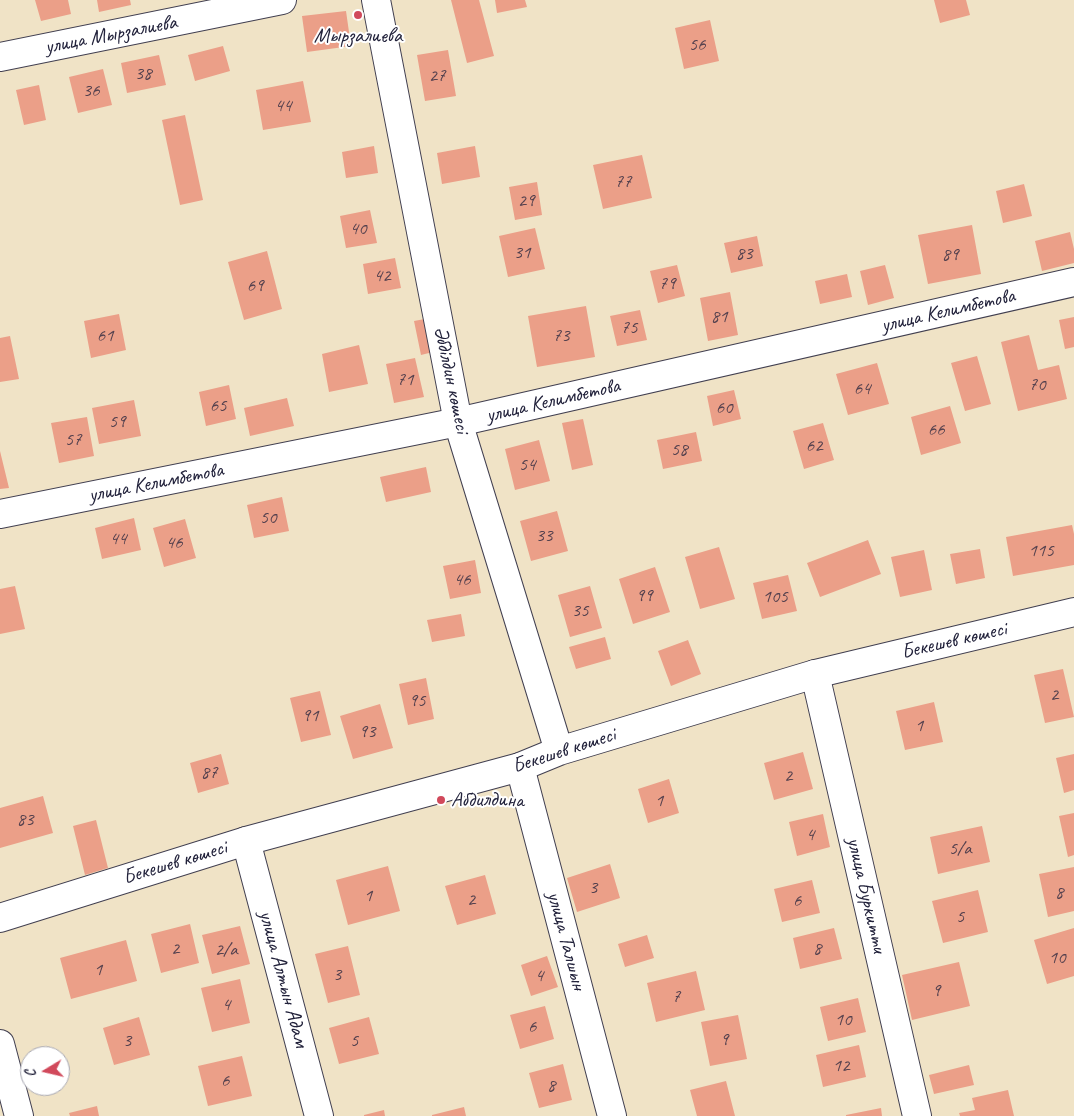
<!DOCTYPE html>
<meta charset="utf-8">
<style>
body{margin:0}
#map{position:relative;width:1074px;height:1116px;overflow:hidden;background:#f0e3c6;font-family:Caveat,sans-serif}
canvas{display:block}
.north{position:absolute;left:20px;top:1046px;width:50px;height:50px;box-sizing:border-box;background:#fff;border:1px solid #a7a7b1;border-radius:50%;rotate:261deg;font-size:14px;font-weight:700;line-height:20px;text-align:center;color:#22223b}
.north::after{content:'';display:block;margin:auto;width:18px;height:22px;background:#d1495b;clip-path:polygon(50% 0,100% 100%,50% 72%,0 100%)}
</style>
<div id="map">
<canvas width="1074" height="1116"></canvas>
<div class="north">С</div>
</div>
<script>
const c = document.querySelector('canvas').getContext('2d');
c.lineJoin = 'round';
function paint(path, color) { c.fillStyle = color; c.fill(path, 'evenodd'); }
const poly = rows => new Path2D(rows.map(r => 'M' + r).join(''));
function trace(path, color, width, dash) { c.strokeStyle = color; c.lineWidth = width; c.lineCap = dash ? 'butt' : 'round'; c.setLineDash(dash || []); c.stroke(path); }
function drawText(font, color, halo, rows, align = 'center') {
  c.font = font + ' Caveat,sans-serif'; c.lineWidth = 4; c.setLineDash([]); c.textBaseline = 'middle'; c.strokeStyle = halo; c.fillStyle = color; for (const [text, x, y, turn = 0] of rows) {
    c.save(); c.translate(x, y); c.rotate((+turn || 0) * Math.PI / 180); c.textAlign = isNaN(turn) ? turn : align; if (halo) c.strokeText(text, 0, 0); c.fillText(text, 0, 0); c.restore();
  }
}
const building = poly([
 [35,0,68,0,71,14,41,21],
 [97,0,130,0,131,5,99,12],
 [451,0,479,0,494,56,467,63],
 [495,0,525,0,527,7,497,13],
 [934,0,966,0,970,15,940,23],
 [346,11,351,46,307,52,302,16],
 [710,20,719,61,684,69,675,28],
 [223,46,230,71,195,81,188,55],
 [448,50,456,96,425,101,417,55],
 [159,55,166,85,127,93,121,63],
 [103,69,112,105,78,113,69,77],
 [303,81,311,122,263,130,256,90],
 [39,85,46,120,24,125,16,90],
 [185,115,203,200,180,205,162,120],
 [374,146,378,173,346,178,342,152],
 [475,146,480,177,442,184,437,153],
 [642,155,652,198,603,209,593,165],
 [537,182,542,215,515,220,509,187],
 [1024,184,1032,216,1003,223,996,191],
 [370,210,377,243,346,248,340,216],
 [972,225,981,274,928,284,918,235],
 [535,228,545,269,508,277,499,236],
 [1070,232,1074,249,1074,263,1042,271,1035,241],
 [757,236,763,266,731,273,724,243],
 [267,251,282,309,244,320,228,262],
 [395,258,401,288,368,294,363,264],
 [677,265,685,296,658,303,650,271],
 [885,265,894,298,868,305,860,271],
 [847,274,852,297,820,304,815,281],
 [730,292,738,335,708,341,700,298],
 [586,306,595,357,537,367,528,316],
 [640,310,647,340,617,346,610,316],
 [119,314,126,350,91,358,84,321],
 [1074,317,1074,347,1065,349,1059,320],
 [430,318,437,351,421,355,414,321],
 [1029,335,1038,370,1059,365,1067,399,1018,411,1001,342],
 [10,336,19,379,0,382,0,338],
 [359,345,368,384,329,392,322,354],
 [977,356,991,404,965,411,951,363],
 [415,358,424,397,394,403,386,364],
 [877,363,889,404,848,415,836,374],
 [229,385,236,419,206,426,199,392],
 [734,390,741,419,713,426,707,396],
 [287,398,294,426,250,436,244,408],
 [134,400,141,436,99,444,92,408],
 [950,406,961,443,921,455,911,417],
 [87,417,94,456,59,463,51,423],
 [583,419,593,465,572,470,562,423],
 [823,423,834,460,804,469,793,431],
 [696,432,702,461,663,469,657,440],
 [539,440,550,481,515,490,505,449],
 [0,451,9,488,0,489],
 [426,467,431,492,386,502,380,477],
 [282,497,289,531,254,538,247,505],
 [557,511,568,551,531,561,520,521],
 [134,518,141,550,102,559,95,528],
 [185,519,196,558,164,567,153,528],
 [1072,525,1074,534,1074,565,1013,576,1006,537],
 [868,540,881,574,820,597,807,563],
 [719,547,735,599,700,609,685,557],
 [980,549,985,578,956,584,950,554],
 [924,550,932,590,900,597,891,557],
 [475,560,481,593,450,599,443,566],
 [655,567,670,612,633,624,619,579],
 [788,575,797,611,762,619,753,583],
 [15,586,25,629,0,634,0,589],
 [590,586,602,628,570,637,558,595],
 [461,614,465,636,432,642,427,620],
 [605,637,611,659,576,669,569,647],
 [688,640,701,674,671,686,658,651],
 [1063,669,1074,717,1045,723,1034,675],
 [426,678,434,719,408,725,399,684],
 [320,691,331,735,301,742,290,698],
 [934,702,943,742,905,750,896,711],
 [380,704,393,748,353,759,340,716],
 [803,752,813,789,774,800,764,763],
 [221,754,229,784,198,793,190,763],
 [1074,754,1074,790,1064,793,1056,758],
 [669,779,679,813,648,823,638,789],
 [43,796,53,833,0,848,0,808],
 [1074,813,1074,855,1068,857,1059,816],
 [823,814,830,847,797,856,789,822],
 [96,820,108,868,85,875,73,826],
 [982,826,990,862,938,874,930,837],
 [610,864,620,898,577,912,567,878],
 [388,866,400,911,348,925,336,880],
 [1074,867,1074,911,1048,917,1039,874],
 [485,875,496,914,457,925,445,886],
 [812,880,820,913,782,922,774,889],
 [978,890,988,932,943,943,932,901],
 [190,924,199,963,161,973,151,934],
 [240,926,250,964,212,974,202,935],
 [834,928,842,959,800,969,793,938],
 [1074,928,1074,976,1047,984,1034,940],
 [647,935,654,958,625,967,618,944],
 [126,940,137,981,71,999,60,958],
 [348,946,360,995,328,1003,315,954],
 [547,956,558,987,531,996,521,965],
 [959,962,970,1006,912,1020,902,975],
 [696,971,705,1010,656,1022,647,983],
 [240,979,250,1023,212,1032,201,988],
 [858,998,866,1032,828,1041,820,1007],
 [545,1006,554,1039,520,1049,510,1015],
 [738,1015,747,1059,710,1066,701,1022],
 [139,1017,150,1055,114,1065,103,1028],
 [369,1017,379,1054,339,1064,329,1028],
 [859,1045,866,1077,823,1087,816,1055],
 [242,1056,252,1096,208,1106,198,1066],
 [563,1064,572,1100,539,1108,529,1073],
 [969,1065,974,1085,934,1094,929,1075],
 [726,1081,735,1116,697,1116,690,1090],
 [1008,1090,1014,1116,960,1116,959,1113,975,1110,972,1098],
 [97,1106,99,1116,70,1116,69,1113],
 [464,1107,466,1116,432,1116,432,1115],
 [881,1108,882,1116,846,1116,846,1115],
 [384,1110,385,1116,364,1116,364,1115]
]);
const minor = poly([
 [0,57,282,0],
 [0,514,458,422,1074,282],
 [815,674,917,1116],
 [520,767,612,1116],
 [246,841,319,1116],
 [0,1044,19,1116]
]);
const major = poly([
 [376,0,458,422,559,751],
 [0,918,246,841,520,767,559,751,815,674,1074,612]
]);
const markers = [
 [358,15,5,"#d1495b"],
 [441,800,5,"#d1495b"]
];
const numberNames = [
 ["56",697,45],
 ["38",143,74],
 ["27",437,76],
 ["36",91,91],
 ["44",283,106],
 ["77",623,182],
 ["29",526,201],
 ["40",358,229],
 ["31",522,253],
 ["83",744,254],
 ["89",950,255],
 ["42",382,276],
 ["79",667,284],
 ["69",255,286],
 ["81",719,317],
 ["75",629,328],
 ["61",105,336],
 ["73",561,336],
 ["71",405,380],
 ["70",1037,385],
 ["64",862,389],
 ["65",218,406],
 ["60",724,408],
 ["59",117,422],
 ["66",936,430],
 ["57",73,440],
 ["62",814,446],
 ["58",679,450],
 ["54",527,465],
 ["50",268,518],
 ["33",544,536],
 ["44",118,539],
 ["46",174,543],
 ["115",1041,551],
 ["46",462,580],
 ["99",644,596],
 ["105",775,597],
 ["35",580,611],
 ["2",1054,695],
 ["95",417,701],
 ["91",310,716],
 ["1",919,726],
 ["93",367,732],
 ["87",209,773],
 ["2",788,776],
 ["1",659,801],
 ["83",25,820],
 ["4",810,835],
 ["5/а",960,849],
 ["3",593,888],
 ["8",1059,893],
 ["1",368,896],
 ["2",471,900],
 ["6",797,901],
 ["5",960,917],
 ["2",175,949],
 ["8",817,949],
 ["2/а",226,950],
 ["10",1057,958],
 ["1",98,970],
 ["3",337,975],
 ["4",539,976],
 ["9",936,991],
 ["7",676,997],
 ["4",226,1005],
 ["10",843,1020],
 ["6",532,1027],
 ["9",724,1040],
 ["3",127,1041],
 ["5",354,1041],
 ["12",841,1066],
 ["6",225,1081],
 ["8",551,1086]
];
const streetNames = [
 ["улица Мырзалиева",111,35,-11],
 ["улица Келимбетова",948,311,-13],
 ["Әбділдин көшесі",451,380,78],
 ["улица Келимбетова",553,401,-13],
 ["улица Келимбетова",156,483,-11],
 ["Бекешев көшесі",954,641,-13],
 ["Бекешев көшесі",564,751,-18],
 ["Бекешев көшесі",175,863,-17],
 ["улица Буркитти",866,895,77],
 ["улица Талшын",566,941,75],
 ["улица Алтын Адам",283,979,75]
];
const poiNames = [
 ["Мырзалиева",358,36],
 ["Абдилдина",451,800,"left"]
];
paint(building, '#eb9f88');
trace(minor, '#413f50', 30);
trace(major, '#413f50', 30);
trace(minor, '#fff', 28);
trace(major, '#fff', 28);
for (const [x, y, r, color] of markers) { const dot = new Path2D(); dot.arc(x, y, r, 0, 2 * Math.PI); c.fillStyle = color; c.fill(dot); trace(dot, '#fff', 2); }
drawText('19px', '#54414e', null, numberNames);
drawText('21px', '#22223b', '#fff', streetNames);
drawText('21px', '#22223b', '#fff', poiNames);
</script>
